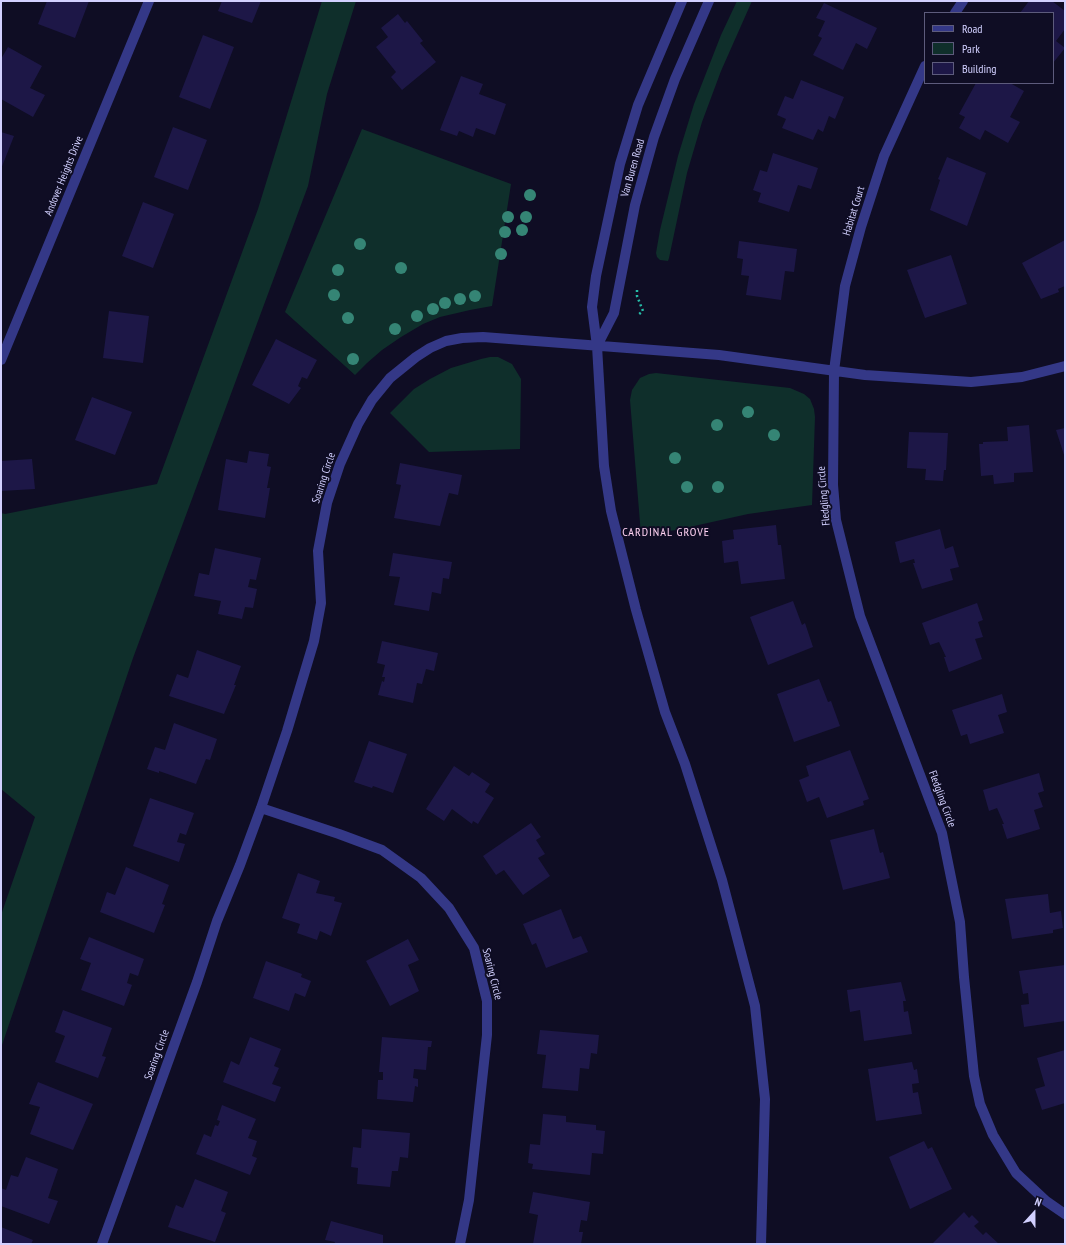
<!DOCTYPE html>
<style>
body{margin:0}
#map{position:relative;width:1066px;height:1245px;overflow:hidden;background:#0f0d24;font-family:"PT Sans Narrow",sans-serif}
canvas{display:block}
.frame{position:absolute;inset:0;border:2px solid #d2d0ff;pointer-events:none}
.legend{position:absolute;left:924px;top:12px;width:130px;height:72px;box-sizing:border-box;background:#0f0d24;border:1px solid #5d5b7c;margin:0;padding:5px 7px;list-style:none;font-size:12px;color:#d2d0ff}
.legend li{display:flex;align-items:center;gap:8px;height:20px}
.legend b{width:20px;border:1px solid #5d5b7c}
.north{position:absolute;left:1014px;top:1193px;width:40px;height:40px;-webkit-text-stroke:3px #0f0d24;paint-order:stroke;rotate:21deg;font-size:11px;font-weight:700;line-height:16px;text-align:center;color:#d2d0ff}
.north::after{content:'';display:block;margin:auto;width:14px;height:18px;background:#d2d0ff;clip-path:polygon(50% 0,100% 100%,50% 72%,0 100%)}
</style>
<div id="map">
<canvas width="1066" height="1245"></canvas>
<div class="frame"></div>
<ul class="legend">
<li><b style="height:5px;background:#343887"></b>Road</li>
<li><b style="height:11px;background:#0f2f2b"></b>Park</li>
<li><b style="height:11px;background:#1d1747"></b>Building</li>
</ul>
<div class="north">N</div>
</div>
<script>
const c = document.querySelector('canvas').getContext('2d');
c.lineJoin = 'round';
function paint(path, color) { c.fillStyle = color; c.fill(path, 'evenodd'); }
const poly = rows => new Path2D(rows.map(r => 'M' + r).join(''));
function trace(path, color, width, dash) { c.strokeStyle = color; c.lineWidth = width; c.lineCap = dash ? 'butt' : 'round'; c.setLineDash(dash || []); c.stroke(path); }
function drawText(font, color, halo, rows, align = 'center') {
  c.font = font + ' "PT Sans Narrow",sans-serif'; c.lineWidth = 4; c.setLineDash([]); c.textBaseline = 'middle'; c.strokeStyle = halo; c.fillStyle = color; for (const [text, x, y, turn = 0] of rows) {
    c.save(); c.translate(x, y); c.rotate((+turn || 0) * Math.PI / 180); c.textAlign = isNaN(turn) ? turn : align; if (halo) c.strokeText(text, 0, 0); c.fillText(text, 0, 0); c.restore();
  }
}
const green = poly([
 [322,1,356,1,327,94,308,186,133,658,1,1048,1,915,35,817,1,789,1,513,5,514,157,484,258,209],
 [737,1,752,1,721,71,702,122,687,173,669,258,668,261,660,260,657,257,656,253,660,230,678,156,694,104,721,35],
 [362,129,511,184,492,306,470,310,440,317,423,324,401,337,382,350,367,363,355,375,285,312],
 [490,357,498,357,512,364,521,379,520,449,429,452,390,413,414,389,430,379,451,368,481,359],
 [656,373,790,388,804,394,810,399,814,409,815,417,812,505,748,514,676,530,641,535,630,400,632,390,640,378,649,374]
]);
const building = poly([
 [47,1,89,1,75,38,38,24],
 [222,1,261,1,252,23,218,11],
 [1029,1,1052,1,1065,11,1065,29,1056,41,1065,48,1053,63,1053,13,1020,13],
 [824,3,877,28,867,49,856,43,843,70,813,55,822,38,818,36,825,21,816,18],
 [398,14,405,23,407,21,423,41,420,43,436,62,402,90,391,77,396,72,376,47,388,37,381,28],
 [203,35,234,47,210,109,179,97],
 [8,47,42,66,30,88,45,95,33,117,1,99,1,59],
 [461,76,483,84,479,94,506,104,495,135,476,128,473,137,459,131,457,136,440,130],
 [801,80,844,97,835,119,829,116,823,132,818,129,813,140,782,128,786,119,777,115,785,96,793,99],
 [976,83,1010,83,1024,91,1010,117,1020,122,1008,143,985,130,980,140,959,128,965,117,959,114],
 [173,127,207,140,188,190,154,177],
 [1,132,14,136,1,169],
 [773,153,818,168,811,189,798,185,789,212,758,202,761,193,753,190,760,170,767,172],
 [947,157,986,173,967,226,930,210,940,180,938,179],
 [143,202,174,214,153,268,122,256],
 [1065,240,1065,286,1058,289,1059,292,1041,299,1022,263],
 [739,241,797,249,794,272,785,271,781,300,746,295,749,276,741,275,743,259,737,258],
 [951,255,967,304,925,318,907,270],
 [109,311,149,316,143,363,103,358],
 [276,339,317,360,307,379,302,377,298,386,301,388,289,404,252,385],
 [92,397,132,412,115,455,75,440],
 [1029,425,1033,472,1014,473,1014,482,994,484,993,475,981,476,979,444,983,444,983,442,1008,441,1007,427],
 [1065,428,1065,458,1056,430],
 [909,432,948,433,946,470,944,470,943,481,925,480,926,469,907,468],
 [249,451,269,454,267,466,271,467,267,488,270,488,265,518,218,510,226,459,247,463],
 [32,459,35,489,1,491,1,461],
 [400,463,462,475,458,495,449,493,440,526,394,518,401,485,396,484],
 [776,525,778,545,781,545,785,579,741,584,738,561,724,563,722,541,734,539,733,530],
 [940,529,945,549,953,546,959,567,950,569,953,580,922,589,913,563,915,563,914,559,900,563,895,542],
 [215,548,261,558,256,580,250,579,248,587,257,589,253,608,245,607,242,619,218,614,221,601,194,596,199,573,209,575],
 [393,553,452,562,449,579,443,578,441,594,432,592,429,611,394,605,400,577,389,576],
 [793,601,802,625,805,623,813,647,768,665,750,617],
 [977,603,983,620,978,622,983,637,975,639,982,659,949,672,944,657,946,657,939,642,930,645,922,623],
 [382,641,438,653,434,671,426,669,422,684,417,683,413,703,378,695,382,681,384,682,385,677,382,677,385,665,377,663],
 [197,650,241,666,234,685,236,685,224,714,169,696,177,674,188,678],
 [819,679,828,702,831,701,840,726,794,742,777,694],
 [1002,694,1007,712,998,715,1004,733,970,744,967,734,961,736,952,710],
 [174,723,217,739,210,760,206,759,196,784,159,771,159,773,147,769,155,747,165,750],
 [369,741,407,754,393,793,373,786,372,788,354,782],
 [850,750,869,799,863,801,864,805,827,818,819,797,807,802,799,780,809,776,806,766],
 [454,766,469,776,472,772,490,784,485,792,494,798,478,824,473,821,472,824,452,809,444,821,426,809],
 [1039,773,1044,791,1038,793,1043,807,1034,810,1040,829,1007,839,1002,824,1004,824,997,808,989,811,983,790],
 [150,798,194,813,186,835,180,833,177,842,185,844,179,862,133,846],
 [531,823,541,837,536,840,545,854,538,858,550,876,523,895,504,870,496,875,483,856],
 [874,829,880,853,883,852,890,878,843,890,830,840],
 [126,867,169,885,162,904,165,905,154,933,100,912,107,892,115,895],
 [298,873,320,881,316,893,335,897,334,901,342,903,331,936,320,931,317,940,297,933,300,924,282,918],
 [1048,894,1050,913,1061,911,1063,928,1053,930,1053,933,1012,939,1005,899],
 [561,909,573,939,581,936,588,952,546,968,536,943,532,945,523,924],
 [89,937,144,959,138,976,130,973,127,983,132,985,124,1006,81,990,91,963,80,959],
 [408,939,419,960,408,965,419,991,390,1006,366,961],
 [266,961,302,974,301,977,311,981,305,997,295,993,289,1011,253,998],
 [1065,965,1065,1021,1024,1027,1021,1005,1029,1004,1028,993,1023,994,1019,971],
 [901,982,906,1001,903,1001,904,1012,908,1011,912,1034,864,1041,860,1010,850,1012,847,990],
 [63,1010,112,1028,102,1056,106,1057,98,1078,55,1062,65,1036,55,1032],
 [540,1030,599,1035,597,1054,591,1053,589,1069,580,1068,578,1091,542,1088,546,1055,537,1054],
 [250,1037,281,1049,274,1066,279,1068,272,1084,281,1087,275,1102,223,1082,231,1061,239,1065],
 [382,1037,432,1041,431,1047,428,1047,426,1070,414,1069,413,1078,418,1079,418,1087,415,1086,413,1102,377,1099,378,1080,383,1080,383,1072,379,1072],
 [1065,1050,1065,1103,1042,1110,1035,1089,1045,1086,1037,1058],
 [912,1062,914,1070,917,1069,919,1083,912,1084,913,1093,918,1092,922,1114,876,1121,868,1069],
 [38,1082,93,1104,73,1150,30,1134,40,1107,29,1104],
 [222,1105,256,1119,248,1138,257,1141,252,1156,257,1158,250,1175,196,1154,204,1134,211,1137,215,1125,218,1126,220,1121,217,1120],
 [543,1114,566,1116,566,1122,596,1125,596,1130,605,1131,603,1154,592,1153,590,1175,532,1169,533,1164,528,1163,530,1144,540,1145],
 [362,1129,410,1133,408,1158,400,1157,398,1171,392,1171,390,1187,357,1184,358,1168,351,1167,353,1147,361,1148],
 [924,1141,928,1149,932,1147,952,1189,910,1209,889,1157],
 [26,1157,58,1169,48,1198,58,1201,49,1224,1,1206,1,1188,6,1190,11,1175,18,1177],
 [195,1179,228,1192,221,1211,226,1213,215,1242,168,1227,176,1205,183,1208],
 [533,1192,590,1202,587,1221,581,1220,579,1232,583,1232,581,1244,533,1244,538,1215,529,1213],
 [964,1212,969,1218,972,1215,979,1222,974,1226,983,1235,986,1232,999,1244,932,1244],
 [331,1221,383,1235,383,1244,334,1244,335,1242,325,1240],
 [1,1227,33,1240,31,1244,1,1244]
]);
const path = poly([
 [637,290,637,296,643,311,638,315]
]);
const minor = poly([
 [682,1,638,105,620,164,596,276,592,307,597,346,604,466,611,511,636,610,665,712,685,764,722,880,755,1006,765,1099,761,1244],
 [955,13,963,1],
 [925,66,884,156,861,227,845,286,834,371,833,485,836,520,860,616,942,833,960,922,964,977,974,1076,980,1104,993,1135,1016,1173,1046,1201,1065,1214],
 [597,346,614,313,635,205,654,137,675,79,709,1],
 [1,360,149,1],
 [261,808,339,834,382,850,421,878,449,908,474,948,487,1001,487,1035,469,1200,460,1244],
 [102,1244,197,982,217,921,240,865,261,808,287,731,314,641,321,603,318,551,327,503,340,464,358,424,372,400,390,378,416,357,430,348,446,341,462,338,483,337,719,355,865,375,971,382,1022,377,1065,366]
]);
const trees = [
 [530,195],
 [508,217],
 [526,217],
 [522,230],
 [505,232],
 [360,244],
 [501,254],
 [401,268],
 [338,270],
 [334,295],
 [475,296],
 [460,299],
 [445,303],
 [433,309],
 [417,316],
 [348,318],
 [395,329],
 [353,359],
 [748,412],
 [717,425],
 [774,435],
 [675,458],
 [687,487],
 [718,487]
];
const streetNames = [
 ["Van Buren Road",633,168,-74],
 ["Andover Heights Drive",64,176,-68],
 ["Habitat Court",854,211,-73],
 ["Soaring Circle",324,478,-72],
 ["Fledgling Circle",824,496,-95],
 ["Fledgling Circle",942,799,70],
 ["Soaring Circle",492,974,76],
 ["Soaring Circle",157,1055,-70]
];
const neighbourhoodNames = [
 ["CARDINAL GROVE",666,533]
];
paint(green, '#0f2f2b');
paint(building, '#1d1747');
trace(path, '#26bda8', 2.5, [2, 3]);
trace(minor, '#343887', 10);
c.fillStyle = '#358575';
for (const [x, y] of trees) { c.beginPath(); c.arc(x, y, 6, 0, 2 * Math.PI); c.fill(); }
drawText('11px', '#d2d0ff', '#0f0d24', streetNames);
c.letterSpacing = '1px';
drawText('12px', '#ffd2f2', '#0f0d24', neighbourhoodNames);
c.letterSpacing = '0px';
</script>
